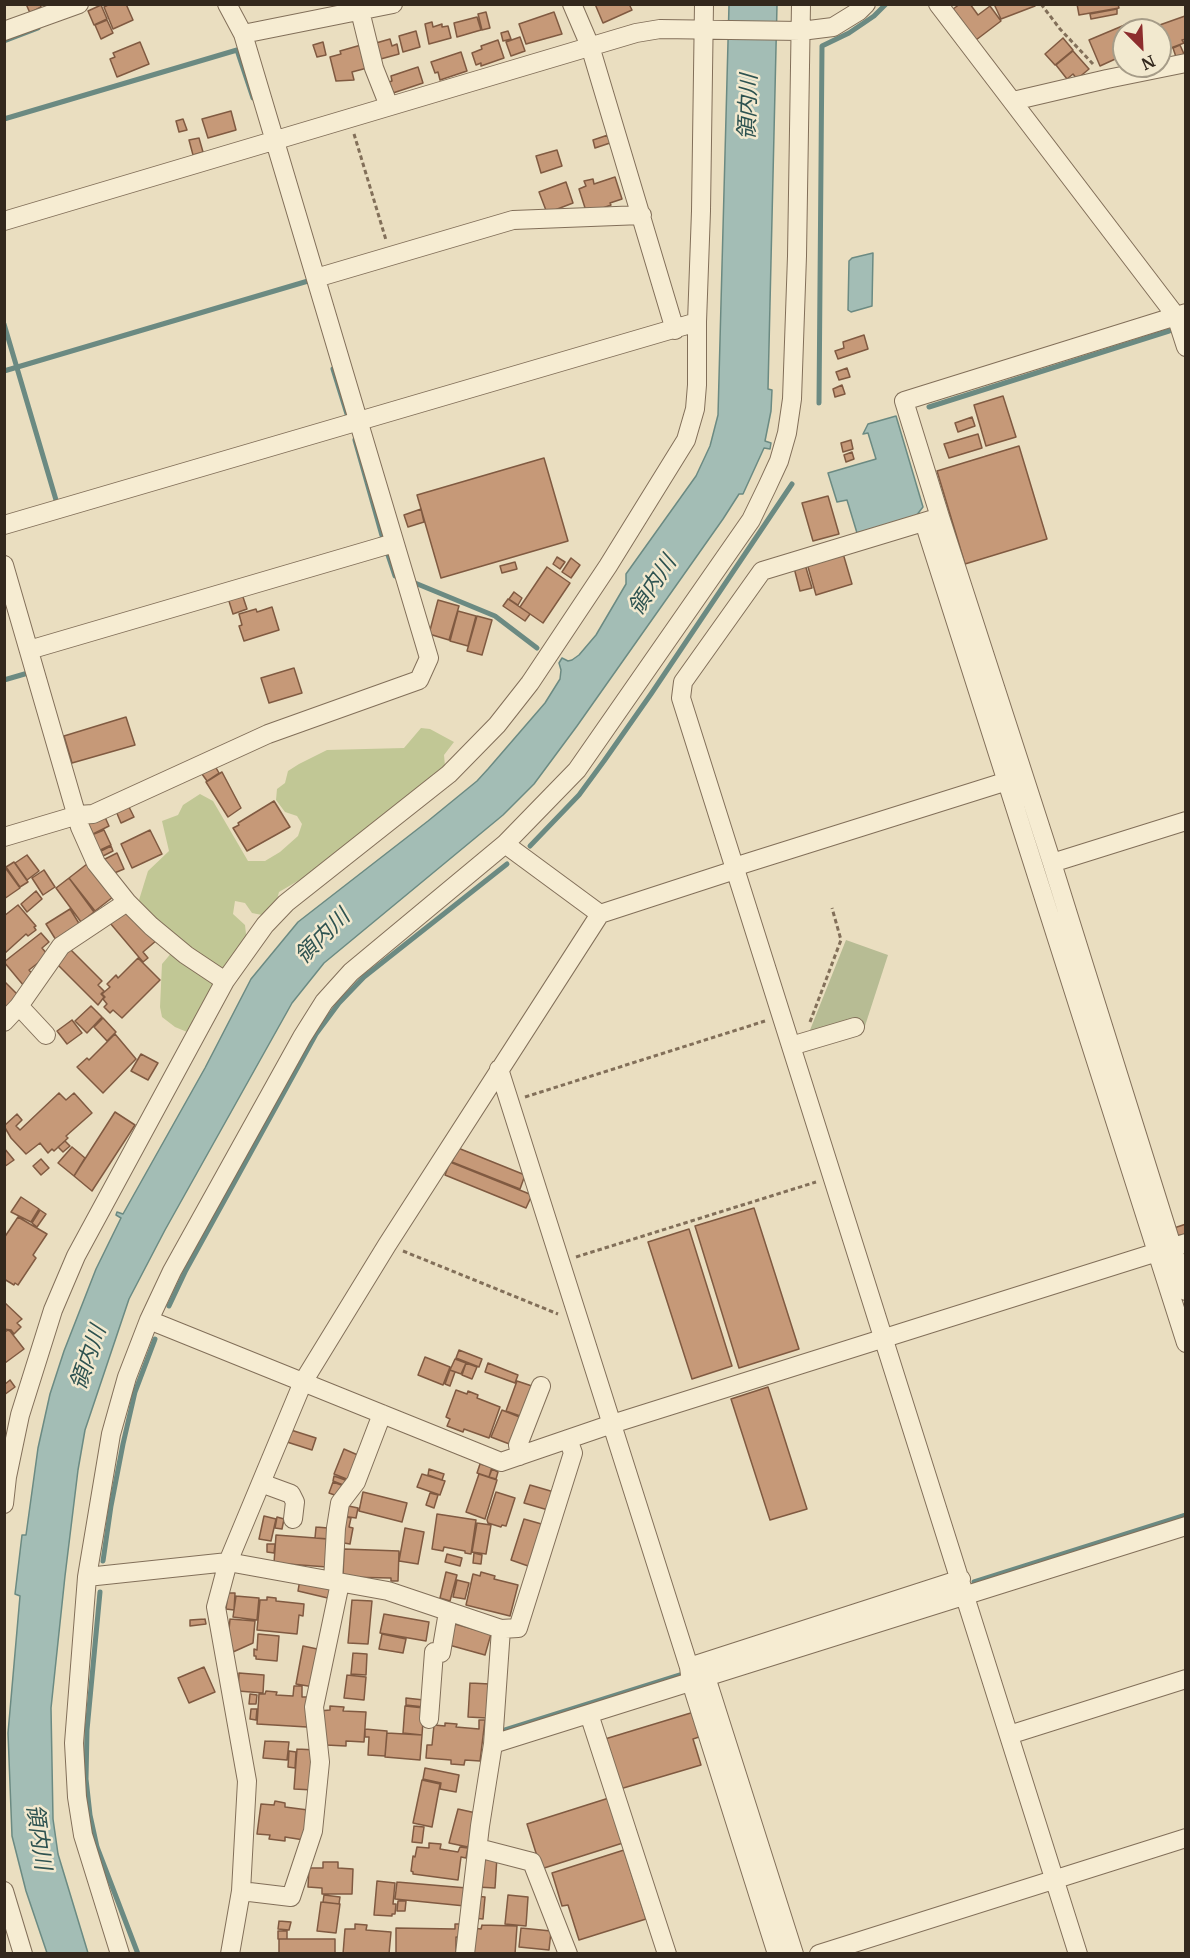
<!DOCTYPE html>
<meta charset="utf-8">
<style>
body{margin:0}
#map{position:relative;width:1190px;height:1958px;overflow:hidden;background:#eadec0;font-family:Merriweather,serif}
canvas{display:block}
.frame{position:absolute;inset:0;border:6px solid #33281d;pointer-events:none}
.north{position:absolute;left:1112px;top:18px;width:60px;height:60px;box-sizing:border-box;background:#f2e9cf;border:2px solid #a69c88;border-radius:50%;rotate:156deg;font-size:16px;font-weight:700;line-height:24px;text-align:center;color:#33281d}
.north::after{content:'';display:block;margin:auto;width:21px;height:27px;background:#8d2d2d;clip-path:polygon(50% 0,100% 100%,50% 72%,0 100%)}
</style>
<div id="map">
<canvas width="1190" height="1958"></canvas>
<div class="frame"></div>
<div class="north">N</div>
</div>
<script>
const c = document.querySelector('canvas').getContext('2d');
c.lineJoin = 'round';
function paint(path, color) { c.fillStyle = color; c.fill(path, 'evenodd'); }
const poly = rows => new Path2D(rows.map(r => 'M' + r).join(''));
function trace(path, color, width, dash) { c.strokeStyle = color; c.lineWidth = width; c.lineCap = dash ? 'butt' : 'round'; c.setLineDash(dash || []); c.stroke(path); }
function drawText(font, color, halo, rows, align = 'center') {
  c.font = font + ' Merriweather,"Noto Sans JP",serif'; c.lineWidth = 5; c.setLineDash([]); c.textBaseline = 'middle'; c.strokeStyle = halo; c.fillStyle = color; for (const [text, x, y, turn = 0] of rows) {
    c.save(); c.translate(x, y); c.rotate((+turn || 0) * Math.PI / 180); c.textAlign = isNaN(turn) ? turn : align; if (halo) c.strokeText(text, 0, 0); c.fillText(text, 0, 0); c.restore();
  }
}
const green = poly([
 [421,728,430,729,454,742,444,755,445,766,436,775,308,875,279,892,276,903,262,915,252,913,245,903,235,901,233,914,245,925,247,943,222,970,149,917,139,900,148,871,169,851,162,821,178,815,183,805,200,794,213,801,248,861,265,861,280,852,298,836,302,824,297,816,285,812,276,800,277,789,285,783,288,771,299,764,327,750,404,748],
 [173,951,219,982,192,1034,175,1027,162,1017,160,1007,162,964]
]);
const cemetery = poly([
 [846,940,888,955,864,1029,802,1050]
]);
const water = poly([
 [729,5,777,5,768,389,772,390,771,411,765,441,771,443,770,449,764,448,743,494,739,494,723,519,577,726,534,784,503,815,324,963,292,1003,165,1230,129,1299,85,1430,78,1470,65,1576,51,1708,53,1819,58,1854,88,1953,47,1953,26,1891,12,1836,8,1733,20,1596,15,1594,22,1535,26,1535,38,1448,50,1394,64,1351,96,1269,121,1218,116,1215,117,1212,123,1214,205,1068,251,979,298,922,428,821,477,781,488,769,545,703,560,679,561,670,559,663,562,658,568,661,572,660,579,655,596,635,626,584,626,574,696,476,710,446,718,415,729,5],
 [873,253,872,306,851,312,848,310,849,261,852,258,873,253],
 [896,416,923,507,916,516,857,533,847,500,837,502,828,473,876,459,868,433,863,434,868,424,896,416]
]);
const stream = poly([
 [4,41,38,28],
 [4,119,237,50,253,98],
 [4,324,56,500],
 [333,369,347,414],
 [4,371,308,281],
 [819,403,822,46,849,33,874,16,886,4],
 [929,407,1169,331],
 [355,440,383,539,379,540],
 [386,549,395,576],
 [415,583,495,616,537,648],
 [4,680,28,673,27,669],
 [530,846,579,795,604,761,651,694,792,484],
 [169,1306,186,1270,316,1034,339,1003,364,977,507,864],
 [103,1561,111,1506,123,1444,135,1392,155,1339],
 [974,1582,1186,1515],
 [100,1592,87,1730,86,1779,90,1815,97,1847,138,1954],
 [505,1730,680,1675]
]);
const building = poly([
 [26,4,40,4,41,7,30,13,26,4],
 [110,4,126,4,133,20,113,29,104,7,110,4],
 [595,4,629,4,632,10,603,23,595,4],
 [960,4,970,4,978,15,990,6,1001,21,976,40,953,9,960,4],
 [994,4,1034,4,1035,6,1001,19,994,4],
 [1077,4,1118,4,1119,8,1079,15,1077,4],
 [101,5,107,19,94,25,88,11,101,5],
 [1117,9,1117,14,1091,19,1090,14,1117,9],
 [486,12,490,28,482,30,478,14,486,12],
 [554,12,562,34,526,44,519,24,554,12],
 [1185,16,1186,39,1182,40,1184,43,1163,51,1160,42,1160,30,1156,30,1154,27,1185,16],
 [477,17,481,30,457,37,454,23,477,17],
 [107,20,113,33,101,39,95,25,107,20],
 [432,22,433,27,442,24,442,27,448,26,451,38,429,44,425,24,432,22],
 [1127,24,1129,30,1124,30,1124,55,1100,66,1089,40,1127,24],
 [416,31,420,47,403,52,399,36,416,31],
 [508,31,511,39,503,41,501,33,508,31],
 [520,37,525,51,511,56,506,42,520,37],
 [1063,38,1073,50,1055,65,1045,54,1063,38],
 [390,39,392,46,397,44,399,54,377,60,376,43,390,39],
 [498,40,504,58,481,66,481,63,476,65,472,53,482,49,481,46,498,40],
 [140,42,149,64,117,77,110,59,115,57,113,53,140,42],
 [323,42,326,55,317,57,313,45,323,42],
 [361,45,367,68,352,72,354,80,336,81,330,57,341,54,340,51,361,45],
 [1180,45,1184,54,1176,57,1173,48,1180,45],
 [1073,51,1089,69,1077,79,1073,74,1067,79,1056,65,1073,51],
 [461,52,467,71,440,80,438,72,435,73,431,62,461,52],
 [418,67,423,83,393,93,389,82,392,81,391,76,418,67],
 [231,111,236,130,208,138,202,119,231,111],
 [183,119,187,130,179,132,176,121,183,119],
 [608,135,610,143,595,148,593,140,608,135],
 [199,138,203,152,193,155,189,140,199,138],
 [557,150,562,166,541,173,536,156,557,150],
 [615,177,622,199,610,203,611,205,600,209,586,211,579,189,586,186,584,181,593,179,594,184,615,177],
 [566,182,573,203,547,213,539,192,566,182],
 [864,335,868,349,838,359,835,351,844,348,843,342,864,335],
 [847,368,850,377,839,380,836,372,847,368],
 [842,385,845,394,835,397,833,389,842,385],
 [1003,396,1016,437,986,446,974,405,1003,396],
 [972,417,975,426,958,432,955,423,972,417],
 [978,434,982,448,949,458,944,444,978,434],
 [851,440,853,449,843,452,841,443,851,440],
 [1019,446,1047,539,965,564,937,471,1019,446],
 [852,452,854,459,846,462,844,455,852,452],
 [544,458,568,541,441,578,417,495,544,458],
 [828,496,839,534,813,541,802,503,828,496],
 [421,509,424,522,408,527,404,515,421,509],
 [842,550,852,584,816,595,806,560,842,550],
 [557,557,565,562,560,569,553,564,557,557],
 [571,558,580,565,571,578,562,572,571,558],
 [804,561,812,588,800,591,793,564,804,561],
 [515,562,517,569,502,573,500,566,515,562],
 [547,567,570,583,543,623,520,607,547,567],
 [514,592,522,598,518,605,509,599,514,592],
 [242,594,247,609,233,614,228,598,242,594],
 [508,599,530,614,525,621,503,606,508,599],
 [438,600,459,606,449,640,429,634,438,600],
 [272,607,279,630,244,641,239,626,242,625,239,614,256,609,257,612,272,607],
 [458,611,476,616,468,646,450,641,458,611],
 [477,616,492,620,482,655,467,651,477,616],
 [294,668,302,693,269,703,261,678,294,668],
 [126,717,135,745,72,763,64,736,126,717],
 [215,766,219,773,207,781,202,774,215,766],
 [222,772,241,808,228,817,206,782,222,772],
 [274,801,290,827,247,851,233,828,239,825,238,823,274,801],
 [128,805,134,817,121,823,116,811,128,805],
 [104,815,109,826,93,834,88,823,104,815],
 [104,830,111,845,96,852,89,836,104,830],
 [150,830,162,854,132,868,121,844,150,830],
 [111,846,113,851,103,856,101,851,111,846],
 [117,853,124,869,112,874,101,861,117,853],
 [27,855,39,871,27,880,15,863,27,855],
 [14,862,28,882,20,887,6,867,14,862],
 [87,864,113,897,95,911,69,878,87,864],
 [4,866,20,888,4,899,4,866],
 [44,870,55,887,43,895,32,878,44,870],
 [69,878,94,912,81,922,56,888,69,878],
 [36,891,42,899,27,912,21,904,36,891],
 [18,905,36,926,34,927,36,930,28,936,26,934,4,954,4,916,18,905],
 [128,908,157,940,143,952,148,958,143,962,110,923,128,908],
 [70,909,80,925,56,940,46,924,70,909],
 [41,933,49,942,42,948,48,955,29,970,35,977,24,986,4,962,41,933],
 [69,948,102,981,98,985,104,991,101,994,104,997,98,1005,55,962,69,948],
 [138,958,160,980,122,1018,113,1010,110,1013,104,1007,107,1004,103,999,105,997,102,994,110,987,107,984,116,975,118,978,138,958],
 [4,981,20,997,4,1013,4,981],
 [91,1006,102,1017,87,1033,75,1021,91,1006],
 [103,1018,116,1032,107,1041,94,1027,103,1018],
 [72,1020,82,1033,67,1044,57,1031,72,1020],
 [115,1034,136,1059,103,1093,77,1067,87,1058,89,1060,115,1034],
 [141,1054,158,1063,148,1080,131,1071,141,1054],
 [59,1093,66,1100,74,1093,92,1113,66,1136,68,1138,54,1151,52,1149,48,1153,40,1143,26,1154,11,1138,4,1126,17,1114,22,1120,16,1126,20,1130,59,1093],
 [115,1112,135,1125,92,1191,74,1176,115,1112],
 [65,1141,70,1146,63,1152,58,1147,65,1141],
 [72,1147,85,1158,74,1176,58,1163,72,1147],
 [4,1148,14,1160,4,1167,4,1148],
 [458,1148,525,1175,520,1189,452,1162,458,1148],
 [41,1159,49,1168,41,1175,33,1166,41,1159],
 [450,1162,532,1195,526,1208,445,1175,450,1162],
 [21,1197,39,1209,31,1222,11,1212,21,1197],
 [754,1208,799,1349,739,1368,695,1226,754,1208],
 [40,1210,46,1214,37,1227,32,1223,40,1210],
 [18,1217,47,1234,33,1255,36,1258,18,1285,15,1283,14,1285,4,1279,4,1238,18,1217],
 [1186,1224,1186,1234,1176,1236,1174,1228,1186,1224],
 [689,1229,732,1366,692,1379,648,1242,689,1229],
 [4,1302,22,1319,17,1323,21,1327,14,1334,11,1330,4,1329,4,1302],
 [8,1330,10,1331,24,1349,5,1363,4,1366,4,1332,8,1330],
 [459,1350,482,1359,479,1367,456,1358,459,1350],
 [425,1357,450,1367,443,1385,418,1375,425,1357],
 [455,1359,466,1363,461,1374,450,1370,455,1359],
 [466,1363,477,1367,472,1379,462,1375,466,1363],
 [488,1363,518,1375,515,1383,485,1372,488,1363],
 [450,1370,455,1372,450,1386,445,1384,450,1370],
 [10,1380,15,1387,4,1395,4,1385,10,1380],
 [517,1381,535,1387,523,1417,506,1411,517,1381],
 [768,1387,807,1509,770,1520,731,1399,768,1387],
 [456,1390,467,1394,468,1391,478,1395,477,1398,500,1407,489,1438,464,1429,463,1432,447,1426,450,1419,446,1417,456,1390],
 [502,1410,522,1418,512,1445,491,1437,502,1410],
 [291,1430,316,1438,312,1450,287,1442,291,1430],
 [344,1449,360,1456,349,1480,334,1474,344,1449],
 [480,1464,492,1467,489,1477,477,1473,480,1464],
 [429,1469,444,1474,442,1480,428,1475,429,1469],
 [492,1469,498,1472,496,1479,489,1477,492,1469],
 [422,1474,445,1481,440,1495,417,1487,422,1474],
 [479,1474,497,1480,485,1519,466,1512,479,1474],
 [334,1476,348,1481,346,1486,333,1481,334,1476],
 [333,1482,344,1486,340,1497,329,1493,333,1482],
 [530,1485,554,1492,548,1510,524,1503,530,1485],
 [363,1492,407,1503,402,1522,359,1511,363,1492],
 [496,1492,515,1498,506,1526,502,1525,501,1527,488,1523,487,1520,496,1492],
 [430,1493,438,1495,434,1508,426,1505,430,1493],
 [344,1505,358,1508,356,1518,342,1516,344,1505],
 [437,1514,476,1520,471,1554,465,1553,465,1551,444,1547,443,1551,432,1549,437,1514],
 [264,1516,276,1519,271,1541,259,1539,264,1516],
 [342,1516,351,1518,349,1527,353,1528,350,1544,338,1542,342,1516],
 [277,1517,284,1519,282,1529,275,1528,277,1517],
 [524,1519,545,1525,531,1567,511,1560,524,1519],
 [477,1523,491,1525,486,1554,472,1552,477,1523],
 [316,1527,328,1528,327,1539,315,1538,316,1527],
 [405,1528,424,1532,418,1564,399,1561,405,1528],
 [276,1535,329,1539,327,1567,274,1563,276,1535],
 [267,1544,275,1544,274,1553,267,1552,267,1544],
 [344,1549,399,1551,398,1581,391,1581,391,1578,343,1577,344,1549],
 [474,1553,482,1555,481,1564,473,1563,474,1553],
 [447,1554,462,1558,460,1566,445,1562,447,1554],
 [446,1572,457,1575,450,1601,440,1598,446,1572],
 [481,1572,495,1576,494,1579,518,1585,510,1616,466,1605,473,1574,480,1576,481,1572],
 [300,1579,334,1586,332,1599,298,1591,300,1579],
 [457,1580,469,1583,465,1599,453,1597,457,1580],
 [228,1593,235,1593,234,1610,226,1609,228,1593],
 [236,1596,259,1598,257,1620,233,1617,236,1596],
 [267,1597,276,1598,276,1601,304,1604,303,1616,299,1615,297,1634,257,1630,260,1600,267,1600,267,1597],
 [352,1600,372,1601,368,1644,348,1643,352,1600],
 [384,1614,429,1622,426,1641,380,1633,384,1614],
 [205,1619,206,1624,190,1626,190,1620,205,1619],
 [230,1619,255,1621,253,1643,233,1652,228,1641,230,1619],
 [455,1624,491,1634,485,1655,449,1645,455,1624],
 [258,1634,279,1636,277,1661,256,1659,256,1656,254,1656,254,1649,257,1650,258,1634],
 [382,1634,406,1639,403,1653,379,1649,382,1634],
 [303,1646,322,1650,314,1687,296,1684,303,1646],
 [353,1653,367,1654,366,1675,351,1674,353,1653],
 [204,1667,215,1692,189,1703,178,1678,204,1667],
 [239,1673,264,1675,263,1693,238,1691,239,1673],
 [347,1675,366,1677,364,1700,344,1698,347,1675],
 [470,1683,490,1684,487,1718,468,1717,470,1683],
 [294,1686,302,1686,302,1697,309,1697,307,1727,257,1724,259,1694,265,1694,266,1691,277,1692,276,1695,293,1696,294,1686],
 [250,1694,257,1695,256,1704,249,1704,250,1694],
 [406,1698,424,1700,424,1707,406,1705,406,1698],
 [330,1706,344,1707,343,1711,366,1712,364,1742,346,1741,346,1746,326,1745,319,1711,330,1710,330,1706],
 [405,1706,424,1708,422,1735,403,1733,405,1706],
 [251,1709,257,1709,256,1720,250,1719,251,1709],
 [694,1712,702,1736,693,1739,701,1765,620,1789,605,1739,694,1712],
 [479,1720,485,1720,480,1761,465,1760,464,1765,451,1764,451,1760,426,1758,427,1745,432,1745,434,1725,445,1726,445,1723,457,1724,456,1727,479,1729,479,1720],
 [365,1729,387,1731,385,1756,368,1755,369,1737,365,1737,365,1729],
 [387,1733,422,1735,420,1760,385,1757,387,1733],
 [265,1741,289,1742,287,1760,263,1758,265,1741],
 [297,1749,316,1750,313,1790,294,1789,297,1749],
 [289,1751,296,1752,295,1768,288,1767,289,1751],
 [425,1768,459,1775,456,1792,440,1789,441,1783,423,1779,425,1768],
 [422,1780,440,1784,432,1827,413,1823,422,1780],
 [612,1797,626,1842,541,1869,527,1824,612,1797],
 [275,1801,285,1803,285,1807,308,1810,304,1840,285,1837,285,1841,269,1839,270,1835,257,1834,261,1804,274,1805,275,1801],
 [458,1809,476,1813,468,1847,449,1843,458,1809],
 [414,1826,424,1827,422,1843,412,1842,414,1826],
 [429,1843,441,1844,440,1849,458,1852,460,1847,468,1848,466,1858,461,1857,458,1880,413,1874,413,1872,411,1871,413,1856,415,1857,417,1847,429,1848,429,1843],
 [624,1850,646,1919,579,1940,568,1905,562,1906,552,1873,624,1850],
 [480,1856,497,1857,495,1888,477,1887,480,1856],
 [323,1862,338,1862,338,1868,353,1869,352,1894,322,1894,322,1888,308,1887,309,1868,323,1868,323,1862],
 [377,1881,395,1883,393,1904,396,1904,395,1914,392,1914,392,1916,374,1915,377,1881],
 [397,1882,467,1888,465,1906,395,1899,397,1882],
 [324,1895,340,1897,339,1904,323,1902,324,1895],
 [508,1895,528,1897,526,1926,505,1924,508,1895],
 [475,1896,485,1897,483,1919,473,1918,475,1896],
 [398,1901,406,1901,405,1911,397,1911,398,1901],
 [321,1902,340,1904,336,1933,317,1931,321,1902],
 [279,1921,291,1922,289,1930,278,1929,279,1921],
 [355,1924,367,1925,366,1930,391,1932,389,1954,343,1954,345,1929,355,1929,355,1924],
 [455,1924,464,1924,464,1938,456,1937,456,1954,396,1954,396,1928,455,1929,455,1924],
 [482,1925,517,1926,515,1954,471,1954,473,1928,481,1929,482,1925],
 [521,1928,551,1931,549,1950,519,1947,521,1928],
 [278,1931,287,1931,287,1939,278,1939,278,1931],
 [279,1939,335,1939,335,1954,279,1954,279,1939]
]);
const path = poly([
 [1041,4,1060,29,1093,64],
 [354,134,386,240],
 [810,1022,841,940,832,908],
 [525,1097,765,1021],
 [403,1251,558,1314],
 [576,1257,816,1182]
]);
const minor = poly([
 [572,4,590,46,675,330],
 [938,4,1176,316,1186,347],
 [360,11,374,68,389,106],
 [4,31,79,4],
 [243,34,393,4],
 [1013,101,1107,79,1186,63],
 [4,221,636,33,660,29,801,31,833,27,859,11,866,4],
 [316,278,513,220,642,215],
 [940,517,1052,863,1186,1291],
 [924,522,1186,1343],
 [4,525,697,322],
 [4,565,80,827,96,863,127,902,61,946,19,1006,4,1022],
 [29,650,394,543],
 [4,837,78,815,93,814,268,734,419,680,429,658,243,34,227,4],
 [505,844,600,914],
 [1052,863,1186,821],
 [734,867,1017,778],
 [127,902,151,926,186,955,225,981],
 [19,1006,46,1035],
 [791,1046,855,1027],
 [499,1069,689,1667,691,1682,777,1954],
 [149,1320,501,1462,612,1424,1186,1243],
 [520,1456,518,1445,541,1386],
 [261,1483,291,1494,295,1502,293,1519],
 [4,1504,7,1477,20,1415,53,1310,76,1256,225,981,265,925,286,903,449,774,497,725,530,683,608,566,686,440,695,409,697,385,697,322,701,211,704,4],
 [87,1577,228,1562,388,1591,501,1629],
 [333,1581,336,1528,340,1503,356,1482,382,1414],
 [689,1667,961,1579],
 [706,1677,794,1954],
 [589,1714,667,1954],
 [429,1719,434,1652,441,1653,448,1612],
 [1009,1735,1186,1679],
 [493,1744,1186,1526],
 [478,1848,532,1862,568,1954],
 [4,1891,23,1954],
 [241,1891,291,1897,313,1831,320,1762,314,1707,340,1583],
 [120,1954,83,1835,77,1797,74,1743,87,1577,111,1434,127,1377,149,1320,172,1271,302,1037,324,1002,351,972,505,844,577,770,751,520,767,487,779,461,787,433,792,399,797,256,801,4],
 [230,1954,241,1891,247,1781,216,1607,228,1562,303,1382,387,1245,600,914,735,870],
 [465,1954,480,1826,493,1744,501,1629,518,1628,573,1453,568,1439],
 [819,1954,1186,1838],
 [1078,1954,681,698,683,682,762,571,940,517,904,401,1186,313]
]);
const waterNames = [
 ["領内川",749,107,-88],
 ["領内川",653,586,-56],
 ["領内川",323,937,-45],
 ["領内川",89,1358,-71],
 ["領内川",38,1837,82]
];
paint(green, '#c1c795');
paint(cemetery, '#b7bc94');
paint(water, '#a3bdb5');
trace(water, '#6b8a82', 1.5);
trace(stream, '#6b8a82', 5);
paint(building, '#c69978');
trace(building, '#805a41', 1.5);
trace(minor, '#826f59', 20);
trace(path, '#826f59', 3, [4.5, 3]);
trace(minor, '#f6ecd2', 18);
drawText('italic 22px', '#2d5250', '#f2e9cf', waterNames);
</script>
